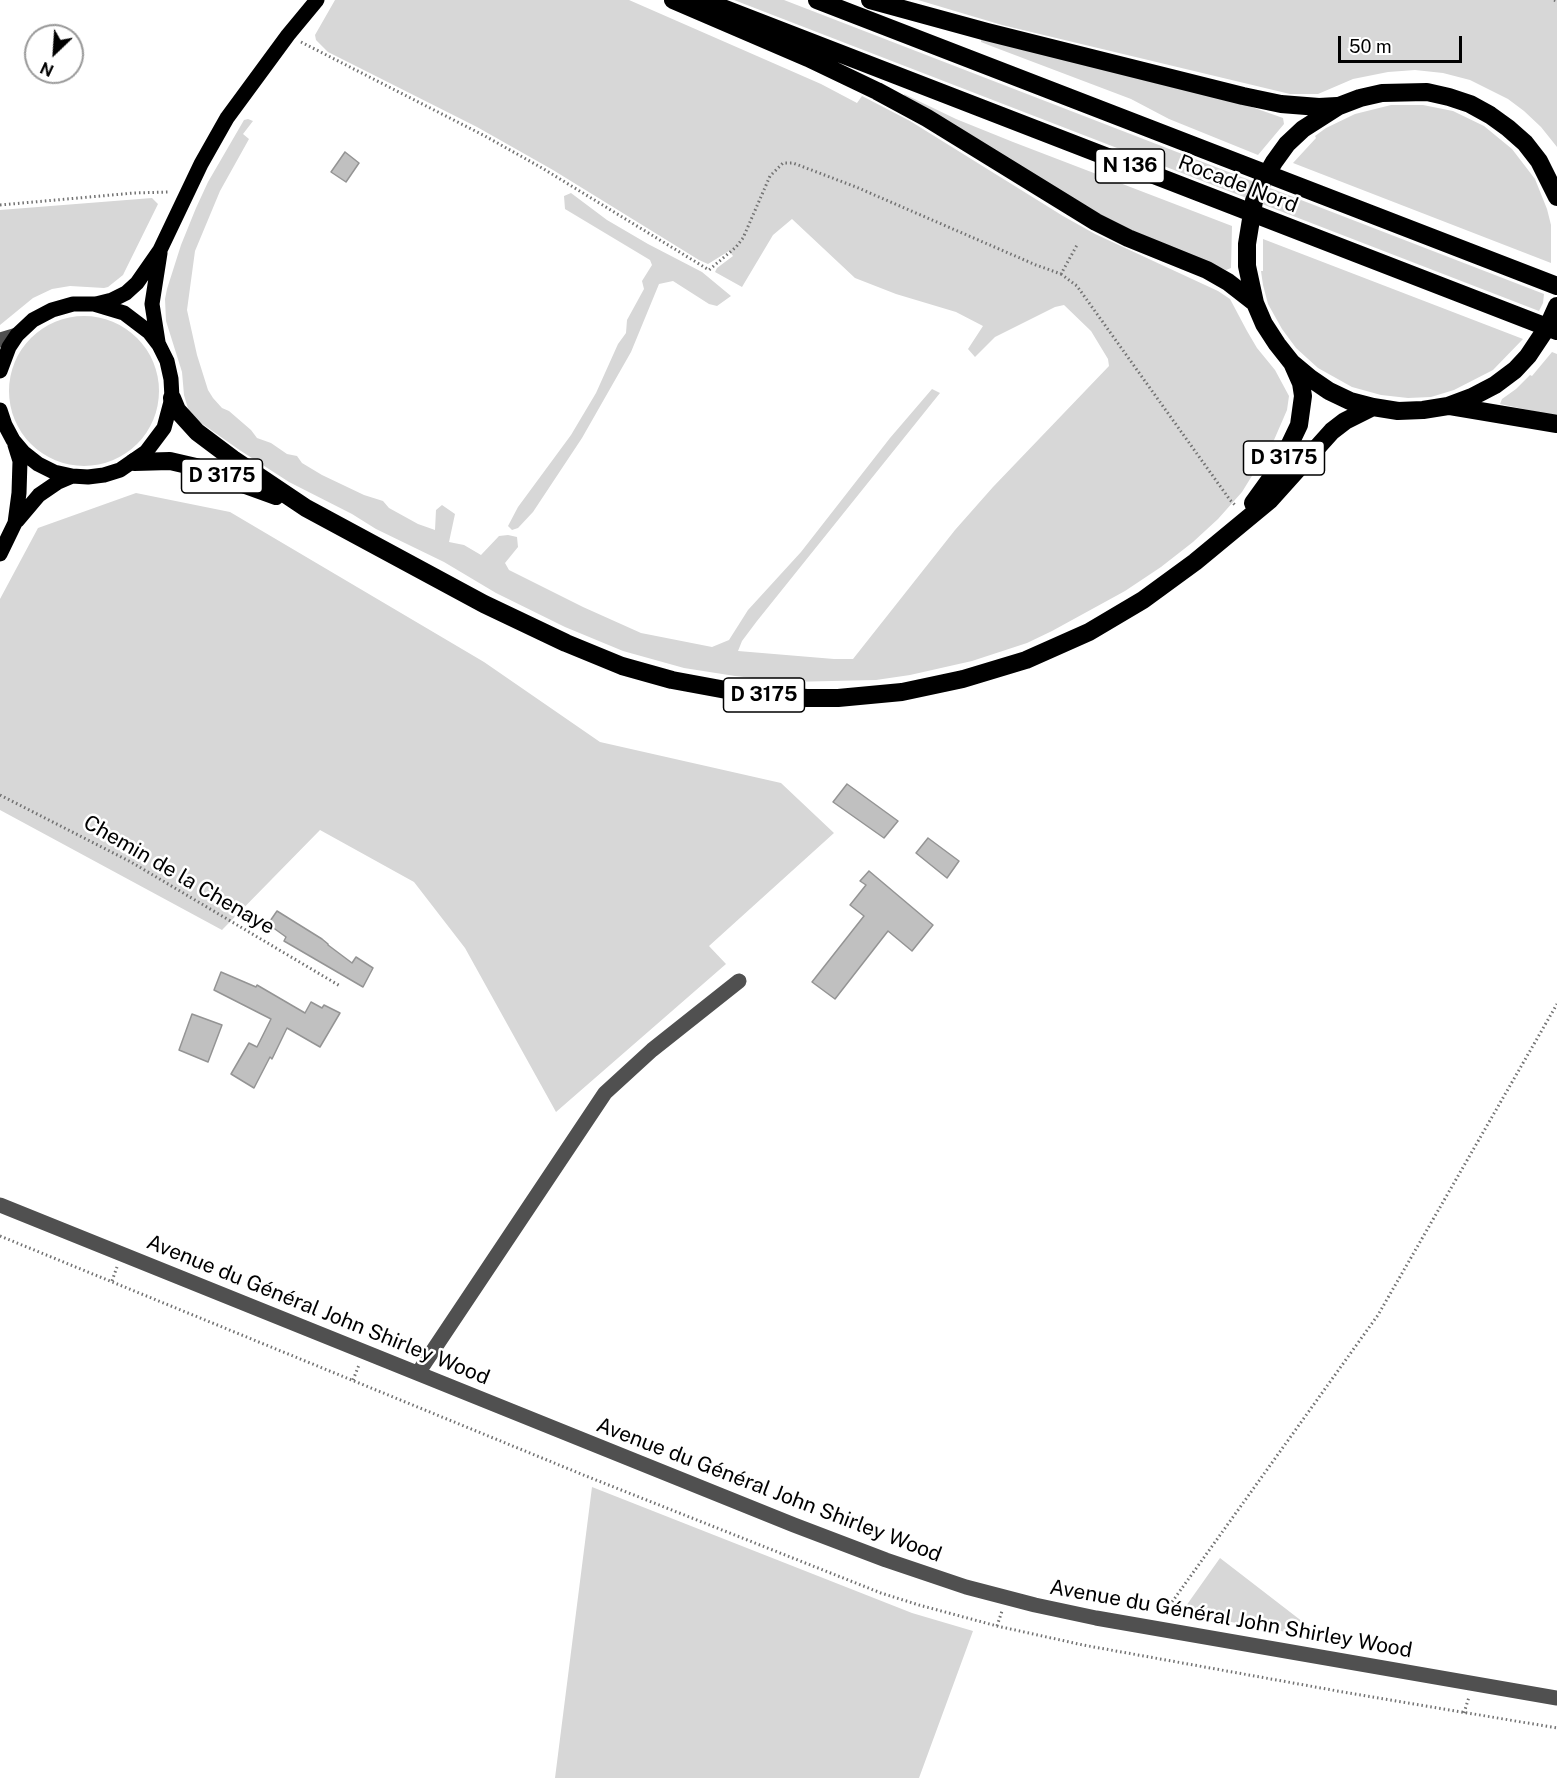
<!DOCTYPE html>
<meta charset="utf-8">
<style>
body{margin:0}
#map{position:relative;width:1557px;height:1778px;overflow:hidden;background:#fff;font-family:"Public Sans",sans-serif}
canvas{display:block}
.north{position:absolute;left:24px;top:24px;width:60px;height:60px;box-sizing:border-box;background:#fff;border:2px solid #999;border-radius:50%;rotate:205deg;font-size:16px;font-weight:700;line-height:24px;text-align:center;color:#000}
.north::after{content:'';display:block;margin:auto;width:21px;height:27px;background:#000;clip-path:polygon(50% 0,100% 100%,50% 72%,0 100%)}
.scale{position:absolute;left:1338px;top:36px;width:124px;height:27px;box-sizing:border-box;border:3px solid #000;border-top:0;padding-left:8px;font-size:18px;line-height:21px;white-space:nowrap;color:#000;-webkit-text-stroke:4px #fff;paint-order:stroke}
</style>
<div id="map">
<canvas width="1557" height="1778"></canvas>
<div class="north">N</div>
<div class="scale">50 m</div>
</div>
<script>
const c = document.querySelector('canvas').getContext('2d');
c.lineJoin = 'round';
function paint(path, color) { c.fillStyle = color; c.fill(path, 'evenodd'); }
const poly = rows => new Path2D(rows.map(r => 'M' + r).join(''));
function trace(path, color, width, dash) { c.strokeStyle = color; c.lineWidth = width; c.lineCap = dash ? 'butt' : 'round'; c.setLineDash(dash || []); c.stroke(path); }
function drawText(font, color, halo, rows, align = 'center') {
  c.font = font + ' "Public Sans",sans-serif'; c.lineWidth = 5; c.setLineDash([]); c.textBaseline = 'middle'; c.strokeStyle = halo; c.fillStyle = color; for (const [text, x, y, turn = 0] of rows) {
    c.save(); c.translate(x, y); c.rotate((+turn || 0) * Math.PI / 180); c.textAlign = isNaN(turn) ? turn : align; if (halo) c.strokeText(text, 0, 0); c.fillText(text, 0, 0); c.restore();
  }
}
const green = poly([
 [335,0,629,0,821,84,857,103,862,96,910,121,1063,216,1095,234,1218,291,1230,299,1247,331,1257,348,1275,370,1289,396,1287,410,1274,440,1242,492,1218,519,1193,542,1161,567,1125,591,1052,631,1027,643,972,661,910,675,876,680,788,682,735,676,684,668,623,651,565,627,496,593,444,562,376,529,352,514,289,482,238,449,194,418,189,412,184,395,182,372,166,321,165,299,167,289,181,245,196,208,208,182,244,120,248,119,253,121,243,134,249,139,220,191,195,251,187,310,197,355,208,390,213,398,222,408,229,411,251,430,257,438,271,443,287,454,297,456,302,463,322,475,364,495,383,501,389,508,418,524,435,530,436,510,442,505,455,514,449,542,464,545,481,555,499,536,508,535,517,537,518,547,505,563,509,570,583,607,641,633,712,647,729,640,748,610,801,552,890,438,932,389,940,393,757,621,742,641,738,651,834,659,853,659,955,530,993,487,1109,366,1108,359,1091,331,1064,305,1055,307,995,337,975,357,968,349,983,326,956,312,896,294,855,278,792,219,773,235,742,287,715,272,717,268,733,256,729,251,708,264,699,260,553,170,477,127,328,52,316,40,315,35],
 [734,0,784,0,1544,294,1543,303,1539,311],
 [918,0,1557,0,1557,147,1541,127,1524,111,1508,99,1470,80,1443,73,1415,70,1388,72,1353,79,1318,94,1290,94,1002,25],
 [981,38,1246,105,1283,118,1284,124,1258,155,1169,119,1131,99,991,46,981,42],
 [904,94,956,119,1013,142,1232,226,1231,268,1226,270,1115,223,905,97],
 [1391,105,1423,105,1453,111,1484,126,1512,149,1535,179,1547,209,1551,225,1551,263,1293,163,1316,138,1315,136,1326,128,1355,114],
 [571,193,607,220,648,244,702,272,731,296,717,306,709,304,673,281,659,284,631,352,582,438,533,512,518,528,512,530,508,526,518,507,571,435,596,393,618,344,626,333,627,320,644,289,642,281,652,265,650,260,565,209,564,196],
 [152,198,158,204,123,275,108,287,104,288,70,286,52,289,33,298,0,325,0,210],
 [1263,239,1523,339,1493,370,1454,390,1431,397,1408,398,1381,395,1352,387,1318,368,1296,348,1282,329,1268,304,1263,285,1261,271,1263,271],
 '9 391a75 75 0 1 1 150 0a75 75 0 1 1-150 0Z',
 [1552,352,1557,354,1557,416,1500,404,1502,399,1516,389,1530,375,1532,376],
 [136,493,230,512,484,662,600,742,781,783,834,833,709,946,726,964,556,1112,465,948,414,882,320,830,222,930,0,810,0,599,38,528],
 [592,1487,912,1613,973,1631,919,1778,555,1778],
 [1220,1558,1325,1639,1181,1613]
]);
const building = poly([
 [345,152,359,163,346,182,331,172,345,152],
 [847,784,898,821,884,838,833,802,847,784],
 [928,838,959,861,947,878,916,853,928,838],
 [869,871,933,925,912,951,888,931,835,999,812,982,864,916,850,905,866,885,860,881,869,871],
 [277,911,322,939,328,944,328,945,352,963,356,957,373,968,363,987,284,941,286,937,268,924,277,911],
 [221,972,256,987,257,985,305,1013,311,1002,322,1008,324,1005,340,1013,320,1047,287,1028,272,1059,270,1057,254,1088,231,1074,249,1043,257,1047,271,1019,214,990,221,972],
 [192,1014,222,1025,208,1062,179,1050,192,1014]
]);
const path = poly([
 [1554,0,1557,1],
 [301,42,485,136,542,168,709,270,736,247,743,238,770,176,783,163,793,163,856,187,1036,265,1061,274,1077,245],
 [0,205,134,193,169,192],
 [1061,274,1077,286,1230,500,1236,506],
 [0,795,131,862,340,986],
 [0,1236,586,1476,881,1593,919,1605,997,1626,1083,1645,1343,1692,1557,1728],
 [112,1281,117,1267],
 [353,1380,359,1365],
 [1166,1614,1172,1602,1378,1315,1557,1004],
 [997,1626,1002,1611],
 [1464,1713,1469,1697]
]);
const minor = poly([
 [0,340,17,335],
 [0,1205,794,1525,886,1560,966,1587,1035,1605,1096,1618,1557,1698],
 [418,1373,605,1093,652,1050,739,981]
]);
const major = poly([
 [96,304,112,300,126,293,137,283,160,250,201,164,227,118,288,35,317,0],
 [158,342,152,304,160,253],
 [0,371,9,347,17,335,33,320,52,310,73,304,94,304,124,313,149,332,159,345,167,361,171,379,172,398,164,428,146,452,120,470,104,475,88,477,72,476,54,472,38,464,24,453,13,440,5,425,0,410],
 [17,521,39,495,58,482,72,476],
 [0,554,15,523,19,493,20,461,15,445]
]);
const highway = poly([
 [673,0,808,58,877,91,927,118,1096,222,1128,238,1207,270,1228,282,1255,303],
 [702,0,1557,331],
 [817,0,1557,286],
 [870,0,987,32,1243,96,1281,104,1319,107,1337,106],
 [1557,197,1539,161,1525,143,1508,128,1490,115,1470,104,1449,97,1427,92,1382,93,1360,98,1339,106,1303,129,1287,144,1274,162,1263,181,1254,201,1247,244,1247,266,1255,303,1264,324,1277,344,1292,363,1310,378,1329,391,1350,401,1373,407,1398,411,1423,410,1448,406,1472,397,1495,385,1515,370,1528,356,1548,326,1557,306],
 [172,398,177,410,197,432,233,459,306,508,484,604,566,643,622,666,672,680,737,692,807,698,838,698,902,692,963,679,1026,660,1089,632,1143,600,1195,562,1270,500,1332,431,1345,421,1373,407],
 [1450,406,1557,424],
 [134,462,170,461,196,467,276,496],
 [1253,503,1279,467,1299,425,1303,396,1301,383,1293,365]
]);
const shields = [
 [1130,166,69],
 [1284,458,81],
 [222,476,81],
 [764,695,81]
];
const shieldNames = [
 ["N 136",1130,166],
 ["D 3175",1284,458],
 ["D 3175",222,476],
 ["D 3175",764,695]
];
const streetNames = [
 ["Rocade Nord",1238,184,21],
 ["Chemin de la Chenaye",179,875,30],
 ["Avenue du Général John Shirley Wood",318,1310,22],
 ["Avenue du Général John Shirley Wood",769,1490,21],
 ["Avenue du Général John Shirley Wood",1231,1619,10]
];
paint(green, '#d7d7d7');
paint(building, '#c0c0c0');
trace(building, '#949494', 1.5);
trace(path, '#727272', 3, [1.5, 3]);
trace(minor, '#505050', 15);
trace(major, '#000', 15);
trace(highway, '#000', 18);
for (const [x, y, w] of shields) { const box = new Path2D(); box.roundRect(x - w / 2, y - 17, w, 34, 4.5); c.fillStyle = '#fff'; c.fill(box); trace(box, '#000', 1.5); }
drawText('bold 20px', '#000', null, shieldNames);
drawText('21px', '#000', '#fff', streetNames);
</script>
